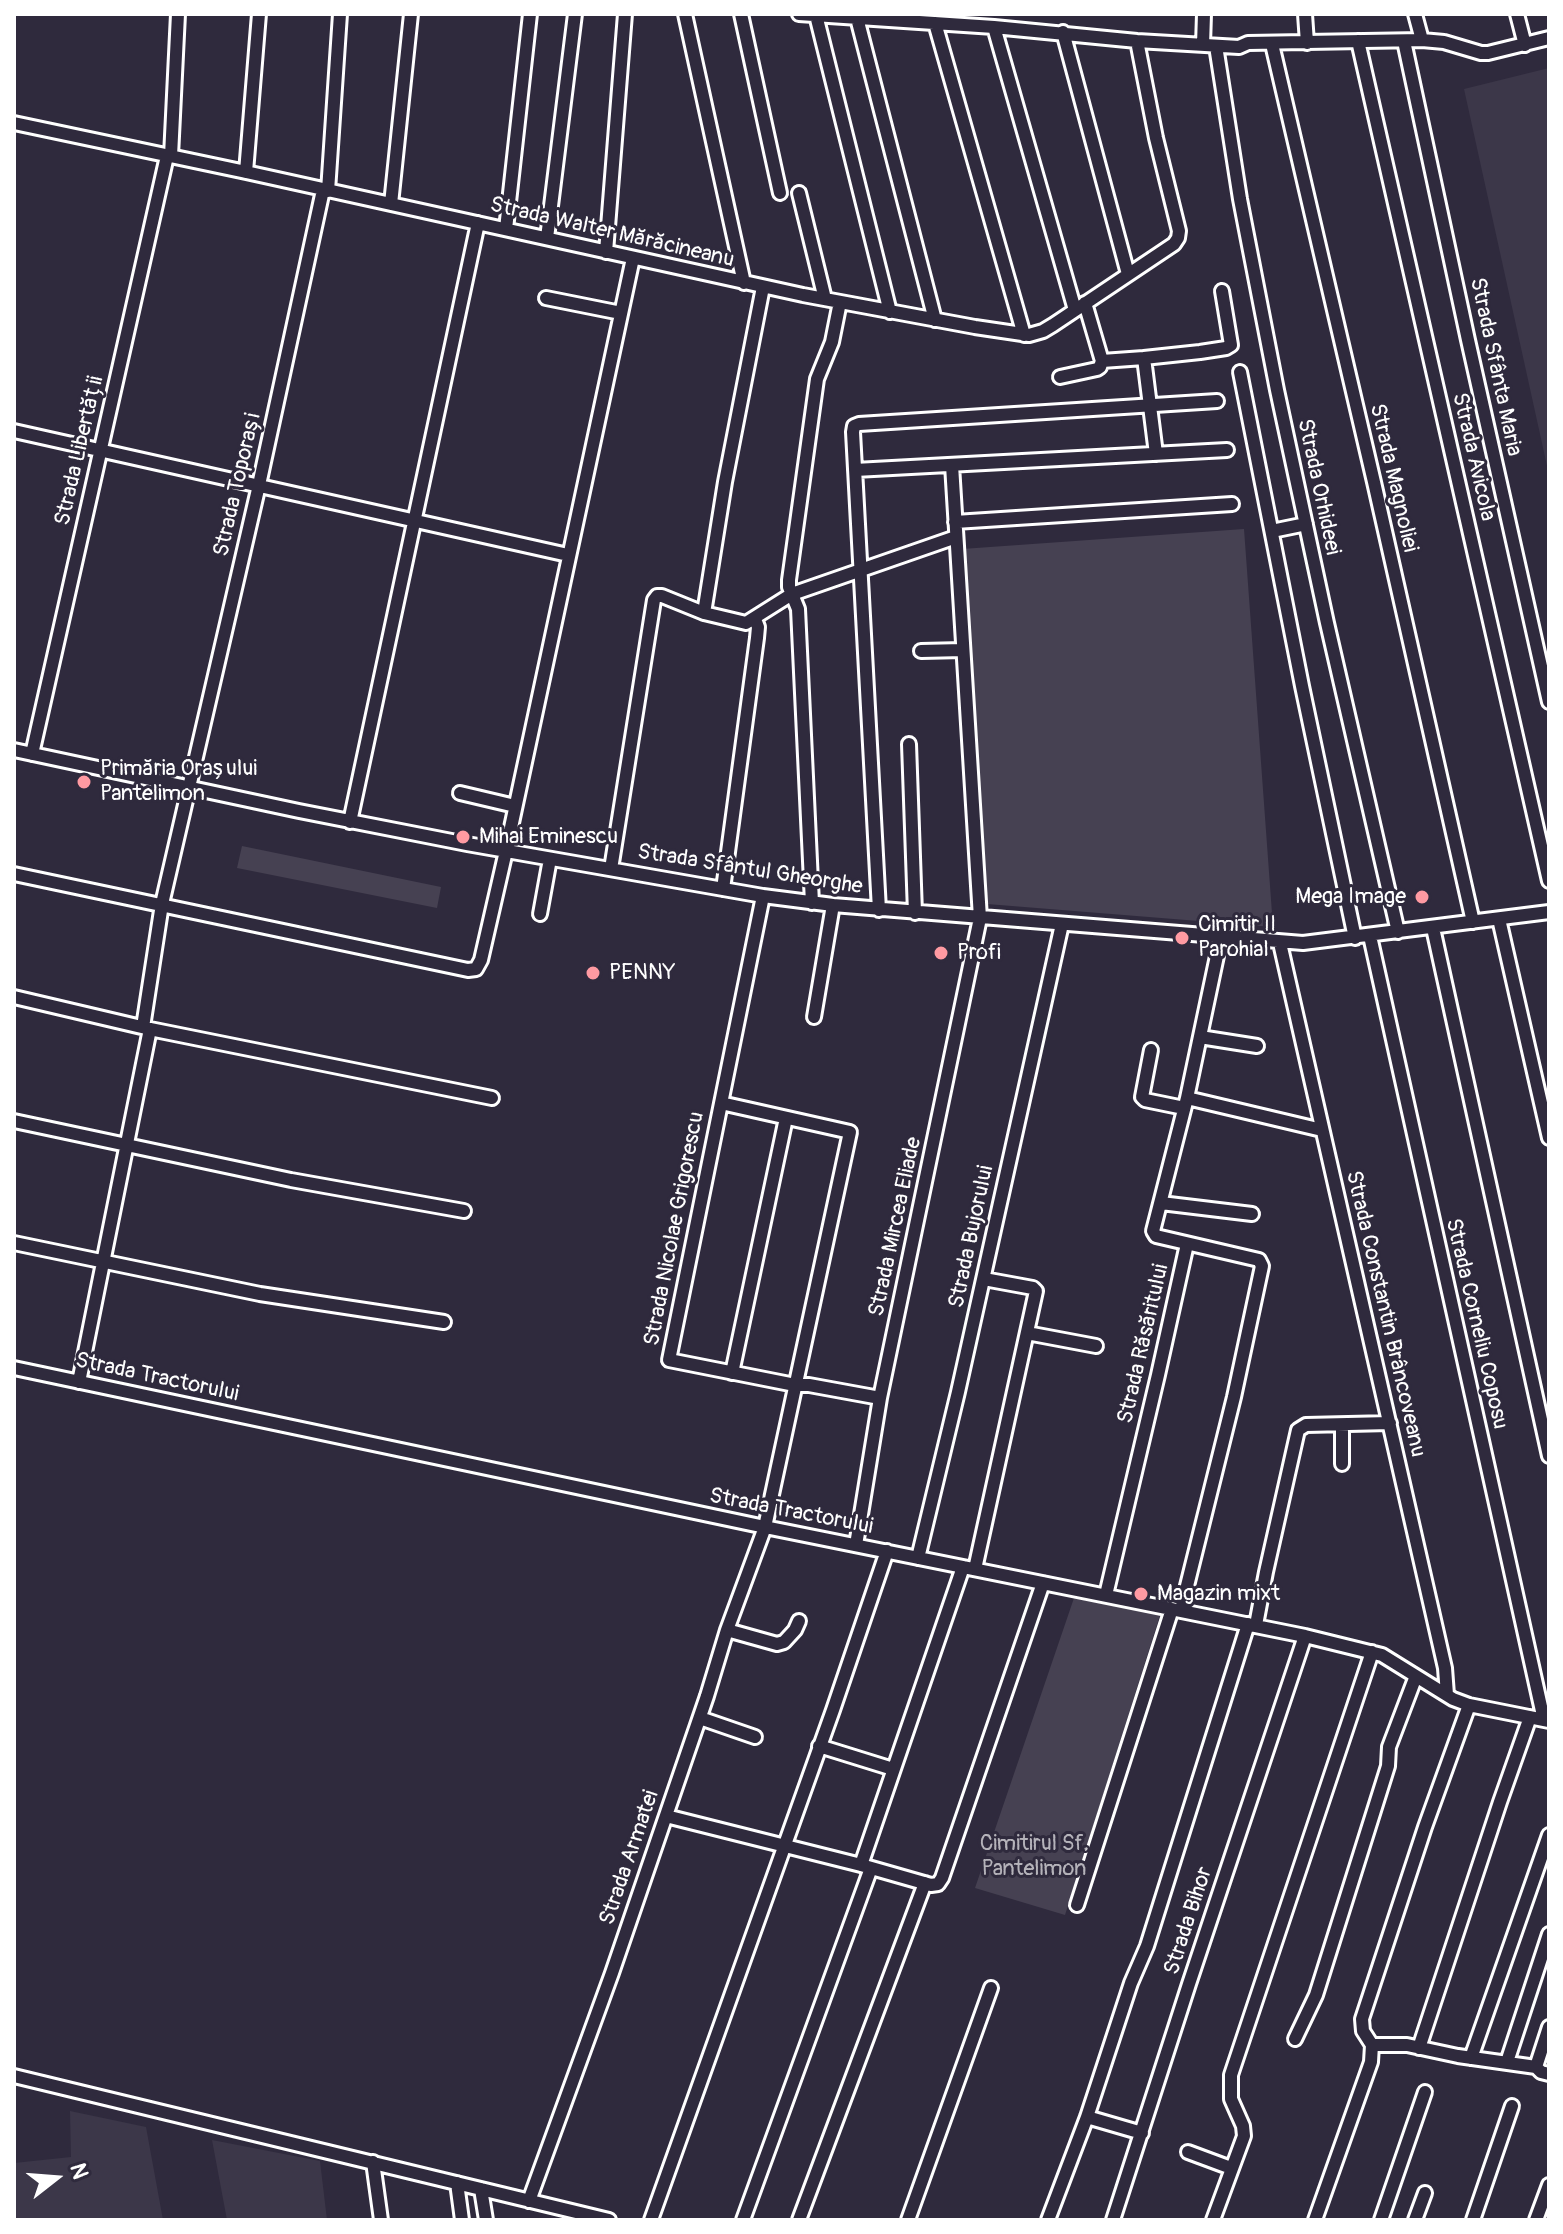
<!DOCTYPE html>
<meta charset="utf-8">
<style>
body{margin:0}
#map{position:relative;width:1563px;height:2234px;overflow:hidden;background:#2f2a3d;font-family:Pangolin,sans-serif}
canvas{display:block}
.frame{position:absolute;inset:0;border:16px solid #fff;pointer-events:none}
.north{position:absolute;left:16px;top:2138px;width:80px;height:80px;-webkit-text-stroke:6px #2f2a3d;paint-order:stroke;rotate:73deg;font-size:22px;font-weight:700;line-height:32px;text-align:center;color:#fff}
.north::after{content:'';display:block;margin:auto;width:28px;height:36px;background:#fff;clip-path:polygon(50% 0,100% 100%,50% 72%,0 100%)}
</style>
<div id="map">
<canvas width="1563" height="2234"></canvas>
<div class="frame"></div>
<div class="north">N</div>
</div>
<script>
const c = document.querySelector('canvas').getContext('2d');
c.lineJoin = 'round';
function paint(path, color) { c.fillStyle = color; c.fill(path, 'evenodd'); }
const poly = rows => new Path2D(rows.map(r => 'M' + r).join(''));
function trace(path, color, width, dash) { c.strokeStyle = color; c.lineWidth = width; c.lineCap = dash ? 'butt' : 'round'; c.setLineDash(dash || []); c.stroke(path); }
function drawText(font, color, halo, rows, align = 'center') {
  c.font = font + ' Pangolin,sans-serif'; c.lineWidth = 6; c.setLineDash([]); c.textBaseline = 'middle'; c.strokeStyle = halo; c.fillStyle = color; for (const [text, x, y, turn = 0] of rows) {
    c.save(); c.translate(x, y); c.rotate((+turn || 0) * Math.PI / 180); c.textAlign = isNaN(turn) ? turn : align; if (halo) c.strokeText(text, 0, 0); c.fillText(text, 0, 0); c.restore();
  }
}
const built = poly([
 [1549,68,1549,475,1464,89],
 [70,2111,146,2127,163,2220,14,2220,14,2163,71,2157],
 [212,2140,320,2161,327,2220,227,2220]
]);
const green = poly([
 [1244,529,1273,927,987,904,962,549],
 [242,846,441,887,437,908,237,868],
 [1074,1598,1160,1615,1065,1915,975,1888]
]);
const minor = poly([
 [685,14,744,283],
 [741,14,780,193],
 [799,14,994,27,1137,41,1239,47,1248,43,1422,40,1444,42,1481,53,1488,53,1549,38],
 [1305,14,1307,43],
 [1415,14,1422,40],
 [1517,14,1525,45],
 [816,15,890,312],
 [857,18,935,320],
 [935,23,1024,335],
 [994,27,1075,310],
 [1063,32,1128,274],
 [1358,41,1549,881],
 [1404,41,1468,340,1549,702],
 [1272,44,1374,482,1473,922],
 [1203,45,1204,14],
 [1216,46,1240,199,1277,390,1327,623,1398,932],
 [14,123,246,172,803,295,975,327,1029,335,1043,331,1053,325,1174,244,1178,238,1179,231,1156,138,1137,41],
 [171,156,178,14],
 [246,172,259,14],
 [328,191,340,14],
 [799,193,825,299],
 [391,204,411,14],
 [506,229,530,14],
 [547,238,575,14],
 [606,252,625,14],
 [546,298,621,313],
 [1085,303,1102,361,1144,358,1200,352,1226,348,1231,345,1222,291],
 [1144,358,1156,454],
 [1240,372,1302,686,1355,938],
 [1060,377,1097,369,1100,367,1102,361],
 [14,431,568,555],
 [855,470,1227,450],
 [955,522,1232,504],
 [1272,531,1306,524],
 [704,613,725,482,763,287],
 [921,651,963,650],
 [909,744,915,913],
 [14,750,299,811,467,844,763,896,833,905,1303,943,1549,912],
 [32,754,167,156],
 [460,793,515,806],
 [350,822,478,223],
 [611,869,654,600,657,596,662,596,704,613,746,623,792,594,956,537],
 [14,874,468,970,476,969,481,960,506,851,633,258],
 [723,889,757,638,758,627,755,619],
 [763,896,669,1360,795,1385,809,1385,880,1398],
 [812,903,798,609,789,587,789,580,817,379,832,342,840,302],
 [879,910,853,432,854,426,859,424,1217,401],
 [540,914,550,859],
 [1499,919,1549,1138],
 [1433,928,1549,1456],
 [1370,936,1544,1720],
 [1280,943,1445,1668,1447,1695],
 [14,997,150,1029,492,1098],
 [814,1017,833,905],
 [143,1027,162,904,259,485,323,190],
 [1200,1037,1257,1046],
 [1151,1050,1142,1097,1145,1100,1184,1108],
 [1187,1098,1322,1130],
 [14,1121,291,1180,464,1211],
 [1161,1203,1252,1214],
 [14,1243,260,1294,444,1322],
 [1027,1333,1096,1346],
 [14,1368,765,1527,1305,1636,1382,1655,1453,1699,1469,1705,1549,1721],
 [732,1373,786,1118],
 [79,1382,150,1029],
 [1342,1425,1342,1464],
 [856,1545,880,1398,980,918,952,465],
 [918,1558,958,1392,1062,924],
 [975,1569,1036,1291,1033,1288,984,1279],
 [1106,1595,1158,1375,1187,1244],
 [1181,1610,1234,1397,1262,1266,1259,1260,1156,1236,1153,1231,1187,1098,1221,937],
 [1256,1625,1266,1572,1298,1430,1306,1425,1390,1423],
 [727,1630,777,1644,784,1642,795,1630,799,1621],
 [700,1718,755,1737],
 [819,1746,893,1769],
 [666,1816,861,1865,931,1885,938,1884,942,1878,1043,1583],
 [861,1865,963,1567],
 [1077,1905,1172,1609],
 [1295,2039,1316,1995,1388,1766,1389,1747,1416,1676],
 [1372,2045,1407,2045,1458,2056,1536,2067,1541,2072,1549,2074],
 [1419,2048,1500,1802,1530,1717],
 [1471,2058,1549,1835],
 [1507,2062,1549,1934],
 [1536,2067,1549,2027],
 [14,2076,609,2220],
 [1087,2117,1142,2133],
 [1188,2152,1231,2168],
 [373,2162,381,2220],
 [457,2183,462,2220],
 [481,2189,486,2220],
 [529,2201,612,1973,707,1696,727,1630,765,1527,850,1132,721,1103],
 [651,2220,833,1710,887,1551],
 [743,2220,871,1868],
 [799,2220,925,1883],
 [908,2220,991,1988],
 [1048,2220,1087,2117,1131,1983,1147,1946,1248,1624],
 [1113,2220,1189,1984,1305,1636],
 [1213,2220,1244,2136,1243,2126,1231,2099,1231,2075,1372,1652],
 [1315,2220,1371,2062,1372,2045,1363,2031,1362,2019,1425,1827,1469,1705],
 [1381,2220,1425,2092],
 [1415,2220,1425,2193],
 [1473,2220,1512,2106],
 [1536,2220,1549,2185]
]);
const markers = [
 [84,782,8,"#ff9aa2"],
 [463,837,8,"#ff9aa2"],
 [1422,897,8,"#ff9aa2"],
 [1182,938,8,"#ff9aa2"],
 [941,953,8,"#ff9aa2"],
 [593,973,8,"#ff9aa2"],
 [1141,1594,8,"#ff9aa2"]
];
const streetNames = [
 ["Strada Walter Mărăcineanu",612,233,13],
 ["Strada Sfânta Maria",1495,367,78],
 ["Strada Libertății",80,451,-77],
 ["Strada Avicola",1473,457,77],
 ["Strada Magnoliei",1393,478,77],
 ["Strada Toporași",238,485,-77],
 ["Strada Orhideei",1318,487,78],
 ["Strada Sfântul Gheorghe",750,870,9],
 ["Strada Mircea Eliade",896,1227,-78],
 ["Strada Nicolae Grigorescu",675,1229,-79],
 ["Strada Bujorului",972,1237,-78],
 ["Strada Constantin Brâncoveanu",1385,1314,77],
 ["Strada Corneliu Coposu",1476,1324,77],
 ["Strada Răsăritului",1144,1344,-77],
 ["Strada Tractorului",157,1378,12],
 ["Strada Tractorului",791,1512,11],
 ["Strada Armatei",630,1858,-71],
 ["Strada Bihor",1189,1921,-72]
];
const poiNames = [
 ["Primăria Orașului",100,769],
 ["Pantelimon",100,794],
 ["Mihai Eminescu",479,837],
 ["Mega Image",1406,897,"right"],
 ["Cimitir II",1198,925],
 ["Parohial",1198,950],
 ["Profi",957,953],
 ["PENNY",609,973],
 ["Magazin mixt",1157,1594]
];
const parkNames = [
 ["Cimitirul Sf.",1034,1844],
 ["Pantelimon",1034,1869]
];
paint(built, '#3c3749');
paint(green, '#464152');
trace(minor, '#fff', 18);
trace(minor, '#2f2a3d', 12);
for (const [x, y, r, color] of markers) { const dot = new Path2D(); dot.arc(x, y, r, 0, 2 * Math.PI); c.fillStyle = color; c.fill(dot); trace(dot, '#2f2a3d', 3); }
drawText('22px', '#fff', '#2f2a3d', streetNames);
drawText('22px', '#fff', '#2f2a3d', poiNames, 'left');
drawText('22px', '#b5b3ba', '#2f2a3d', parkNames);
</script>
